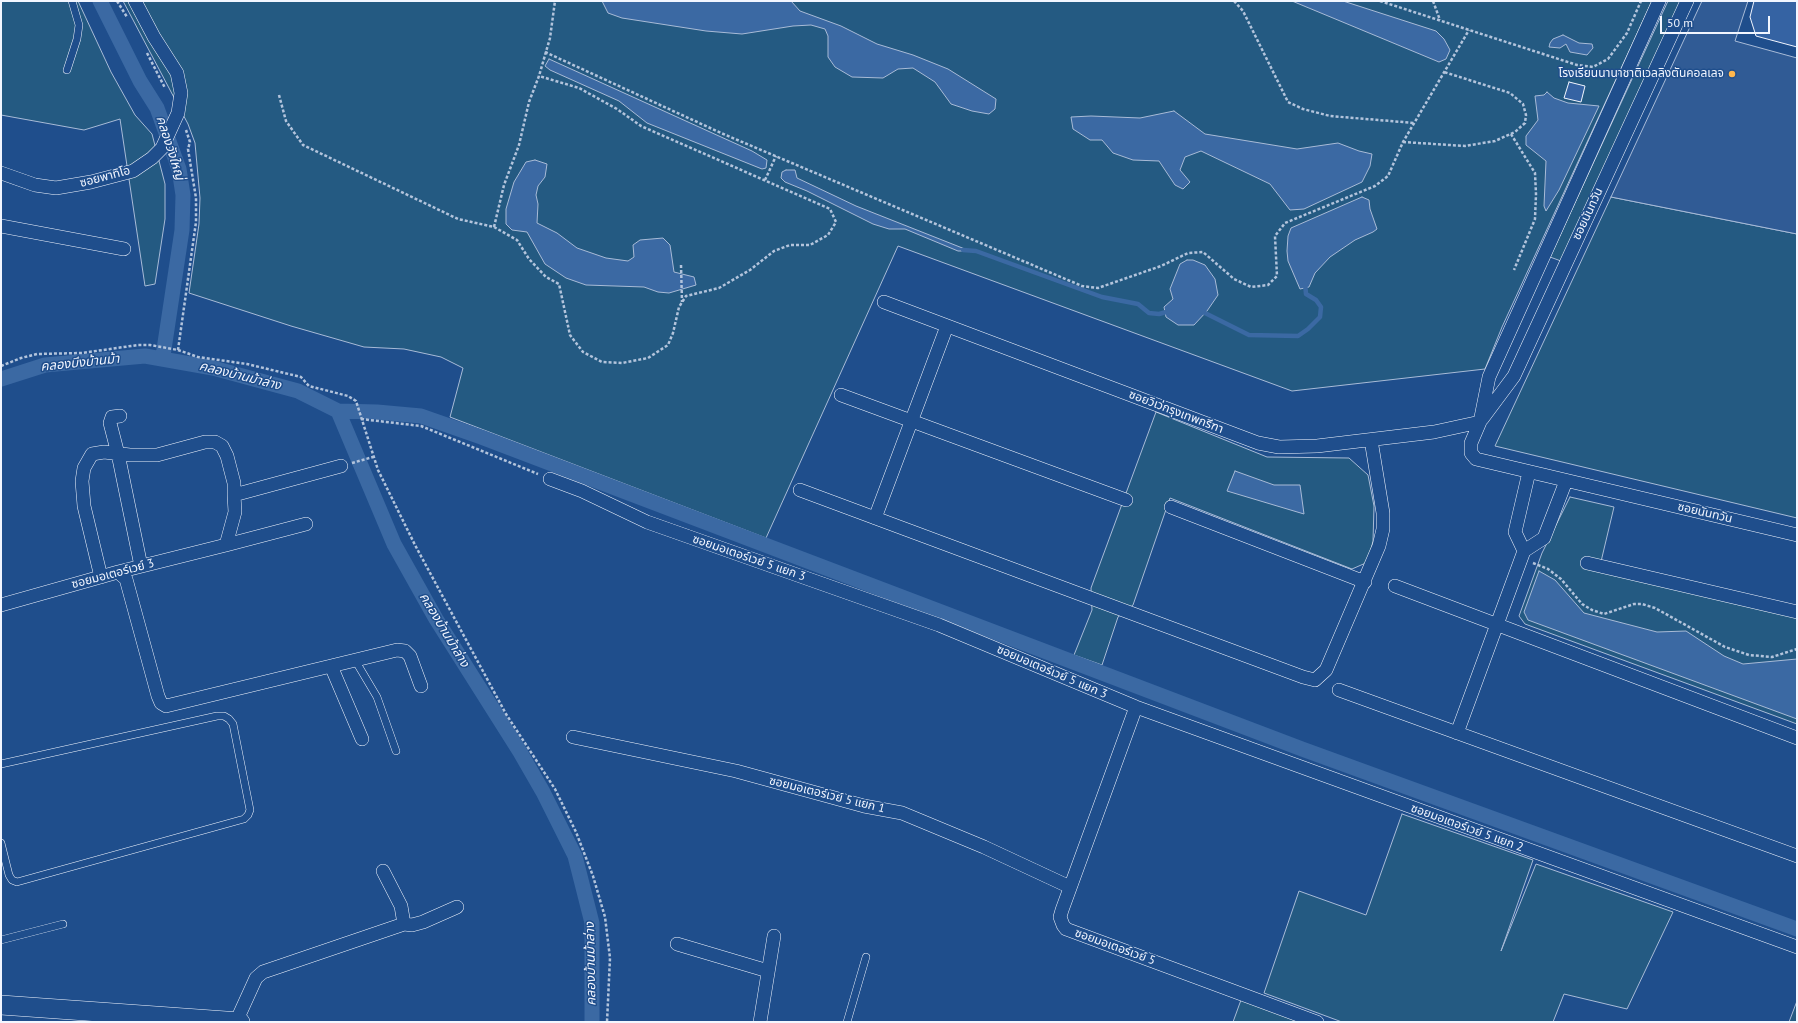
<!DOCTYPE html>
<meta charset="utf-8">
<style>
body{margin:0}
#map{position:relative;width:1798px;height:1023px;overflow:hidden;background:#1f4e8c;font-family:"PT Sans",sans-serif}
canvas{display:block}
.frame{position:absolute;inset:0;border:2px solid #f2f6ff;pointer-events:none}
.scale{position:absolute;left:1660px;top:16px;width:110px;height:18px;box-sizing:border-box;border:2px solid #f2f6ff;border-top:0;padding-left:5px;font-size:12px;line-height:14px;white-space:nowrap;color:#f2f6ff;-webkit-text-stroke:3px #1f4e8c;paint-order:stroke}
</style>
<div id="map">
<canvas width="1798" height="1023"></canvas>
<div class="frame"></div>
<div class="scale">50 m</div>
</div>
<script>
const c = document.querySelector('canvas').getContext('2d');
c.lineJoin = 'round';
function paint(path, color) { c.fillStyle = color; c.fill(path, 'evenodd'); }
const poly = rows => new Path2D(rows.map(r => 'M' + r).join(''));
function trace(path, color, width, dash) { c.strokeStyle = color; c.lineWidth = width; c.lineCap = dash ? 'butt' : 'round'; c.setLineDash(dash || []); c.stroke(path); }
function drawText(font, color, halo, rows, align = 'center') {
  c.font = font + ' "PT Sans","Noto Sans Thai",sans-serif'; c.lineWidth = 3; c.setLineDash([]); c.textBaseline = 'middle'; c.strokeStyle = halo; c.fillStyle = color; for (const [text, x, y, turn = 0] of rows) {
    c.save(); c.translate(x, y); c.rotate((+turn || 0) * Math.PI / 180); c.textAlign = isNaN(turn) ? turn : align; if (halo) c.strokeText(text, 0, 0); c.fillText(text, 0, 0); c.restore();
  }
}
const green = poly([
 [1,1,78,1,111,72,135,115,152,134,165,184,165,219,155,284,145,286,120,119,84,130,1,115,1,1],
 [123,1,1652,1,1502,327,1485,369,1292,391,898,246,766,538,450,417,463,368,441,357,404,349,364,347,291,326,189,293,199,224,200,198,195,143,188,124,123,1],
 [1668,1,1681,1,1561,261,1550,257,1668,1],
 [1611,197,1797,234,1797,518,1495,446,1611,197],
 [1156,412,1267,457,1349,458,1368,475,1374,506,1373,541,1368,562,1352,569,1170,498,1133,605,1118,617,1102,665,1074,655,1092,610,1091,588,1156,412],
 [1570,497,1614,507,1599,570,1797,617,1797,724,1525,624,1519,616,1542,553,1570,497],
 [1402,814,1533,860,1501,951,1536,864,1673,912,1627,1009,1564,994,1553,1022,1342,1022,1264,993,1299,891,1366,915,1402,814],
 [1241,1000,1300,1022,1233,1022,1241,1000],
 [1797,1001,1797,1022,1789,1022,1797,1001]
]);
const parking = poly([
 [1702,1,1748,1,1735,41,1797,58,1797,234,1611,197,1702,1]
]);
const water = poly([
 [602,1,791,1,800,11,841,26,877,44,913,55,948,69,996,99,995,109,989,114,972,111,951,104,935,82,913,68,898,69,883,78,852,77,835,67,828,57,828,36,825,29,811,25,793,26,742,34,706,31,622,18,608,13,602,1],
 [1292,1,1343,1,1436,31,1444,39,1450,50,1446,59,1439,62,1292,1],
 [1563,35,1579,43,1592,44,1593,48,1587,55,1570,52,1566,44,1560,48,1549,47,1550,43,1553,39,1563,35],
 [549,59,752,151,767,160,766,168,762,169,647,123,619,101,550,70,545,66,549,59],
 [1547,92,1554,98,1568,103,1599,106,1559,190,1546,211,1544,206,1546,161,1526,145,1526,136,1538,120,1535,96,1544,95,1547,92],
 [1174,111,1205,134,1297,149,1338,143,1359,151,1372,154,1370,166,1362,182,1304,209,1290,210,1270,184,1201,151,1185,157,1180,170,1190,182,1183,189,1175,185,1159,161,1133,160,1113,153,1102,140,1090,140,1073,129,1071,117,1091,116,1140,118,1174,111],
 [535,160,547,164,545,177,538,186,536,195,538,204,537,223,557,233,577,248,606,258,628,261,634,257,633,245,640,240,663,238,670,245,674,272,694,277,696,285,669,293,658,292,644,287,586,285,566,278,545,264,527,232,512,230,506,224,506,209,514,182,526,162,535,160],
 [786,170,795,170,797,178,856,206,970,251,958,251,905,229,889,229,873,224,807,191,785,182,781,178,782,172,786,170],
 [1362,197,1369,200,1370,209,1377,229,1373,232,1355,240,1330,257,1315,273,1309,287,1300,289,1288,261,1287,251,1288,236,1291,228,1362,197],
 [1187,260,1193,260,1205,265,1215,279,1218,295,1207,311,1194,325,1178,325,1166,317,1164,307,1173,299,1170,289,1180,264,1187,260],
 [1235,471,1274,485,1300,485,1304,514,1227,491,1235,471],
 [1539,571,1555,580,1584,613,1657,632,1686,631,1724,656,1743,664,1797,659,1797,719,1528,620,1524,612,1539,571]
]);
const stream = poly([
 [963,250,976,251,1102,297,1138,304,1149,313,1159,314,1170,311],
 [1201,311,1249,335,1298,336,1308,329,1320,317,1321,307,1316,300,1306,294,1305,283]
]);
const canal = poly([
 [100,1,140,81,157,108,179,169,183,195,182,230,163,356],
 [1,379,45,365,145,356,213,368,298,391,338,411,394,544,436,619,520,752,543,792,575,856,592,923,592,1022],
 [338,411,377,412,421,416,481,437,1302,749,1797,929]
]);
const building = poly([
 [1754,1,1797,1,1797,47,1756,36,1750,17,1754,1],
 [1569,82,1585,86,1581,102,1564,98,1569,82]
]);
const path = poly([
 [117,1,127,17],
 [1234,1,1243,11,1288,102,1303,109,1330,116,1414,123],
 [1380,1,1577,65,1593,67,1608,59,1627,33,1641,1],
 [1433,1,1440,20],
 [545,52,721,133,1082,286,1098,288,1161,266,1188,253,1203,252,1234,279,1251,287,1268,285,1277,276,1275,236,1285,223,1375,186,1388,176,1403,142,1469,30],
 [147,53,165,88],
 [279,95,286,121,303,145,458,219,494,227,517,240,529,259,546,277,559,284,570,335,583,352,602,362,622,363,648,358,668,345,673,333,679,307,686,296,719,288,750,270,774,251,790,245,810,245,828,235,836,222,830,209,641,126,617,109,579,88,539,76],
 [1511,134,1535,173,1536,194,1535,219,1514,270],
 [1403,142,1465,146,1495,141,1515,132,1525,123,1526,115,1523,104,1510,93,1444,72],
 [765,180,776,156],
 [494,227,504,185,519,145,529,102,539,76,550,38,555,1],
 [681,265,682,302],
 [178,350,198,357,247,364,301,377,309,386,348,396,356,401,378,470,415,545,506,714,555,789,576,832,593,876,605,917,610,958,607,1022],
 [1,366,21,358,37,354,82,353,138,345,150,345,178,350,196,222,196,198,188,149,190,142,186,130],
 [361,419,421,426,538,474],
 [352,463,373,457],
 [1533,563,1548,569,1561,579,1582,604,1592,610,1604,614,1634,604,1642,604,1655,608,1725,647,1749,655,1772,657,1797,649]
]);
const service = poly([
 [67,70,77,39,79,25,72,1],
 [355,660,377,697,396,751],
 [1,764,217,716,224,716,229,719,233,724,250,810,248,815,244,819,17,882,12,880,9,875,1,843],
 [1,940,63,924],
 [847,1022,866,957]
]);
const minor = poly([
 [1659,1,1489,377,1480,422,1471,443,1471,453,1476,459,1797,535],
 [1,173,35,185,56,188,91,182,133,171,152,158,162,148,178,113,181,93,177,73,154,37,135,1],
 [1,226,124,249],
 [884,302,1258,443,1279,447,1317,446,1434,432,1480,422],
 [841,395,1126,500],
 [120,416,112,417,110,423,118,454,141,566],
 [1482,419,1514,376,1687,1],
 [550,479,582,491,647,522,939,625,1136,707,1797,947],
 [800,490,1303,677,1315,680,1326,670,1379,546,1383,529,1383,513,1371,440],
 [1171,507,1365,582],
 [875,518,947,326],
 [226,545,306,524],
 [1524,551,1515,532,1529,472],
 [1587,563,1797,612],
 [118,572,126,579,158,696,161,703,166,706,397,650,405,651,410,656,421,686],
 [101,577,84,506,82,481,84,468,92,454,104,452,130,455,157,455,205,442,215,442,222,446,227,456,234,483,234,495],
 [1395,586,1797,738],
 [1,605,118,572,226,545,235,512,234,495,341,466],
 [331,666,362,739],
 [1339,690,1797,856],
 [1136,707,1062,910,1060,917,1063,925,1066,929,1317,1022],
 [1457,733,1524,551,1544,538,1566,481],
 [573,737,736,771,864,806,902,813,984,847,1070,887],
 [404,924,412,925,423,922,457,907],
 [677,944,768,971],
 [236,1022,256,978,263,972,404,924,401,906,383,871],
 [760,1022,774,936]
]);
const secondary = poly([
 [1,1005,240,1022]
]);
const markers = [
 [1732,74,4,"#ffb74d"]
];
const poiNames = [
 ["โรงเรียนนานาชาติเวลลิงตันคอลเลจ",1724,74]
];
const streetNames = [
 ["ซอยพาทิโอ",105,177,-15],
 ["ซอยนันทวัน",1588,214,-65],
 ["ซอยวิเว่กรุงเทพกรีฑา",1176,412,21],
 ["ซอยนันทวัน",1705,513,13],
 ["ซอยมอเตอร์เวย์ 5 แยก 3",749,558,19],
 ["ซอยมอเตอร์เวย์ 3",113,574,-15],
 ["ซอยมอเตอร์เวย์ 5 แยก 3",1052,672,23],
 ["ซอยมอเตอร์เวย์ 5 แยก 1",827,795,14],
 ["ซอยมอเตอร์เวย์ 5 แยก 2",1467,828,20],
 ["ซอยมอเตอร์เวย์ 5",1115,947,20]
];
const waterNames = [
 ["คลองวังใหญ่",170,148,72],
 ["คลองบึงบ้านม้า",80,363,-6],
 ["คลองบ้านม้าล่าง",240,376,14],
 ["คลองบ้านม้าล่าง",444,630,59],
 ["คลองบ้านม้าล่าง",591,964,-91]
];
paint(green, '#245a82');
trace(green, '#a8bbd7', 1);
paint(parking, '#305b95');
trace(parking, '#a8bbd7', 1);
paint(water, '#3b69a3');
trace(water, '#a8bbd7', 1);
trace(stream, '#3b69a3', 4.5);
trace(canal, '#3b69a3', 15);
paint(building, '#3563a3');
trace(building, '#f2f6ff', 1);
trace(service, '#f2f6ff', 8);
trace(minor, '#f2f6ff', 14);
trace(secondary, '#f2f6ff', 20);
trace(path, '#b3c4dc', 2.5, [3, 2]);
trace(service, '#1f4e8c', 7);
trace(minor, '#1f4e8c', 13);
trace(secondary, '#1f4e8c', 19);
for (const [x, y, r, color] of markers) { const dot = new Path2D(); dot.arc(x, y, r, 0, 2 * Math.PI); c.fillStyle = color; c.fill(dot); trace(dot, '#1f4e8c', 1.5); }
drawText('12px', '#f2f6ff', '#1f4e8c', poiNames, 'right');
drawText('12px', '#f2f6ff', '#1f4e8c', streetNames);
drawText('italic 13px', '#f2f6ff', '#1f4e8c', waterNames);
</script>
